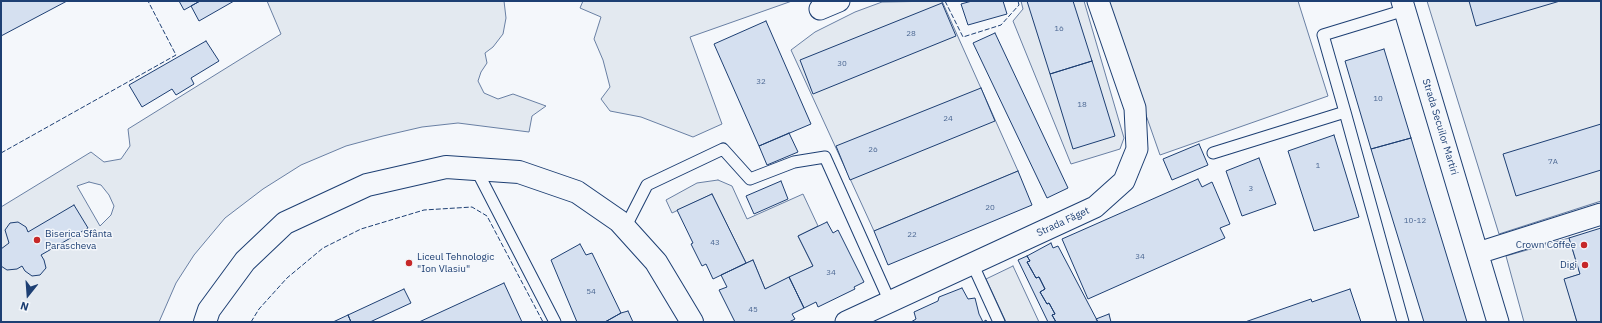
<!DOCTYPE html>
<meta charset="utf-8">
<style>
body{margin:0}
#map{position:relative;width:1602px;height:323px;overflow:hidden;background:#f4f7fb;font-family:"IBM Plex Sans",sans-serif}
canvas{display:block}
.frame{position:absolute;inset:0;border:2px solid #1d3f73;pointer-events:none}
.north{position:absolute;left:8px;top:275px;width:40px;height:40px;-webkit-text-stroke:3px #f4f7fb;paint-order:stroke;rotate:197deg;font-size:11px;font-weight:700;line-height:16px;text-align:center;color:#1d3f73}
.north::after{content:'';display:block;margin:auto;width:14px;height:18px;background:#1d3f73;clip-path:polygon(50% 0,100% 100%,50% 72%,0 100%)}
</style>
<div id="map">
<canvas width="1602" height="323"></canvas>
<div class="frame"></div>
<div class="north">N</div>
</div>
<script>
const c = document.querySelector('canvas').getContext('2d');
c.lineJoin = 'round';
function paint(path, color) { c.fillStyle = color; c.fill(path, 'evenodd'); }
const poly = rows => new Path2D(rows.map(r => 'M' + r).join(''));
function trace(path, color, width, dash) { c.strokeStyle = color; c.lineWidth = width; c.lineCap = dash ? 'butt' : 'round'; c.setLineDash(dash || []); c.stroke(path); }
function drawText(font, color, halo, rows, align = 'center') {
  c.font = font + ' "IBM Plex Sans",sans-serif'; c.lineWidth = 3; c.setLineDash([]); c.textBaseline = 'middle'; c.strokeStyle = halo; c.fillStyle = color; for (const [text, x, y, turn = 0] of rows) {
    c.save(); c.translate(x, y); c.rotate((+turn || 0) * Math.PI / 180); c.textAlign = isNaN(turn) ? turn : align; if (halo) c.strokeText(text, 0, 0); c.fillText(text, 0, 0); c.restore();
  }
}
const green = poly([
 [267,1,504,1,506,18,503,34,493,47,485,53,487,63,481,72,478,81,484,93,498,99,513,94,546,106,532,116,529,132,458,123,422,127,383,136,346,146,301,165,263,189,225,218,194,255,176,283,159,322,1,322,1,207,91,152,104,162,121,159,130,146,128,129,281,34,267,1],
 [89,182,101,185,109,195,114,206,111,215,100,226,77,186,89,182],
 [583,1,792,1,690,37,722,124,693,137,641,117,610,111,601,99,610,87,603,60,594,39,601,17,580,8,583,1],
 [942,1,1018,171,874,231,791,50,815,32,855,12,882,2,942,1],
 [1021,1,1084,1,1124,138,1120,149,1071,164,1013,21,1023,9,1021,1],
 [1106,1,1298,1,1328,96,1160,155,1106,1],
 [1427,1,1601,1,1601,201,1499,234,1427,1],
 [718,180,732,186,747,219,803,194,818,226,798,236,813,266,765,289,753,260,746,263,712,194,672,213,666,200,697,183,718,180],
 [1569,238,1580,274,1565,279,1577,322,1524,322,1506,256,1569,238],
 [1013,266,1039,322,1006,322,986,279,1013,266]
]);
const building = poly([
 [1,1,67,1,1,36,1,1],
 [179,1,200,1,184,10,179,1],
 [200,1,234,1,199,21,191,6,200,1],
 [972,1,1003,1,1007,14,968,25,961,4,972,1],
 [1027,1,1073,1,1092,61,1050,74,1027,1],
 [1469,1,1560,1,1476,26,1469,1],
 [942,3,956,36,813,94,800,60,942,3],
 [766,21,811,124,759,146,714,44,766,21],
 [995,33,1068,188,1047,198,973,43,995,33],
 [206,41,219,61,191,78,194,84,176,95,172,89,142,107,129,85,206,41],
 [1384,49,1411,138,1371,149,1345,61,1384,49],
 [1092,61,1115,136,1073,149,1050,74,1092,61],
 [981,88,995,121,850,180,836,146,981,88],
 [1601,124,1601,170,1516,196,1503,154,1601,124],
 [789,133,798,152,767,165,759,146,789,133],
 [1334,135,1359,217,1314,231,1288,151,1334,135],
 [1411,138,1426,188,1467,322,1424,322,1371,149,1411,138],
 [1199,144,1208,165,1172,180,1163,159,1199,144],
 [1259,158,1276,204,1242,216,1226,171,1259,158],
 [1018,171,1032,205,888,265,874,231,1018,171],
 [1198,179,1202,187,1212,182,1230,224,1220,228,1225,238,1088,299,1062,239,1198,179],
 [781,181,788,199,754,214,746,196,781,181],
 [712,194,746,263,713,279,706,264,702,266,691,244,693,243,677,210,712,194],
 [74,205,88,228,41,255,44,260,46,268,40,275,32,276,25,271,22,266,17,269,7,270,1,266,1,249,9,243,5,230,10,223,18,222,26,227,28,232,74,205],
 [827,222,833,233,838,230,864,282,854,287,855,289,818,307,816,302,804,308,789,277,813,266,798,236,827,222],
 [1601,228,1601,322,1577,322,1564,279,1580,274,1569,238,1601,228],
 [1051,243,1053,248,1058,246,1098,322,1056,322,1052,315,1055,314,1049,303,1047,304,1040,292,1045,289,1039,277,1036,278,1027,262,1030,261,1027,256,1051,243],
 [580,244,586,255,592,253,621,313,605,322,577,322,551,260,580,244],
 [1027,256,1030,261,1027,262,1036,278,1039,277,1045,289,1040,292,1047,304,1049,303,1055,314,1052,315,1056,322,1048,322,1018,260,1027,256],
 [753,260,765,289,789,277,804,308,792,314,795,319,789,322,735,322,719,290,727,287,721,275,753,260],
 [504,283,522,322,419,322,504,283],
 [962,288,968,299,975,298,979,314,983,322,986,320,987,322,911,322,916,319,914,312,938,301,939,297,962,288],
 [404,289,411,303,370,322,351,322,348,315,404,289],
 [1350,289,1361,322,1245,322,1311,299,1312,302,1350,289],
 [628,311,633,322,605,322,621,313,628,311],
 [1109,314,1111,322,1098,322,1096,319,1109,314],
 [348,315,351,322,333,322,348,315]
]);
const service = poly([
 [1345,112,1403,322],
 [1213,153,1345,112,1323,35,1405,10],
 [476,169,555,322],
 [625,228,647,185,723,149,750,179,794,162,825,157,890,302],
 [972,263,999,322]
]);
const minor = poly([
 [1402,1,1498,322],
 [820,9,839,1],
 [1478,253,1601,214],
 [846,322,1095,207,1124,181,1137,149,1135,108,1098,1]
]);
const secondary = poly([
 [205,322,209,310,245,261,285,223,367,185,446,167,519,172,577,192,619,221,656,262,692,322]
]);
const fence = poly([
 [945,1,963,37,1001,25,1019,5,1018,1],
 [1,153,176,55,148,1],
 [251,322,259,309,287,278,323,248,361,229,424,210,472,207,487,216,543,322]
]);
const markers = [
 [37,240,4,"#c62828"],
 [1584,245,4,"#c62828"],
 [409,263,4,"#c62828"],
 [1585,265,4,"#c62828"]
];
const numberNames = [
 ["16",1059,29],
 ["28",911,34],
 ["30",842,64],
 ["32",761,82],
 ["10",1378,99],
 ["18",1082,105],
 ["24",948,119],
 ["26",873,150],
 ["7A",1553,162],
 ["1",1318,166],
 ["3",1251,189],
 ["20",990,208],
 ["10-12",1415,221],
 ["22",912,235],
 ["43",715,243],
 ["34",1140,257],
 ["34",831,273],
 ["54",591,292],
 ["45",753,310]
];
const streetNames = [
 ["Strada Secuilor Martiri",1440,127,73],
 ["Strada Făget",1063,222,-25]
];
const poiNames = [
 ["Biserica Sfânta",45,234],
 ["Parascheva",45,246],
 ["Crown Coffee",1576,245,"right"],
 ["Liceul Tehnologic",417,257],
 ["\"Ion Vlasiu\"",417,269],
 ["Digi",1577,265,"right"]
];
paint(green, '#e3e9f0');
trace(green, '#687fa3', 1);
paint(building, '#d5e0f0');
trace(building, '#1d3f73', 1);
trace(service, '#1d3f73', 13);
trace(minor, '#1d3f73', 23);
trace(secondary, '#1d3f73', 24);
trace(service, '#f4f7fb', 11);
trace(minor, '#f4f7fb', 21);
trace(secondary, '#f4f7fb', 22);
trace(fence, '#1d3f73', 1, [5, 2]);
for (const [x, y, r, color] of markers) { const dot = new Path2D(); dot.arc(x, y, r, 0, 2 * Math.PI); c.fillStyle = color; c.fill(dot); trace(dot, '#f4f7fb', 1.5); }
drawText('8px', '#4b6792', null, numberNames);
drawText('10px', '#1d3f73', '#f4f7fb', streetNames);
drawText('10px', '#1d3f73', '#f4f7fb', poiNames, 'left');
</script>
